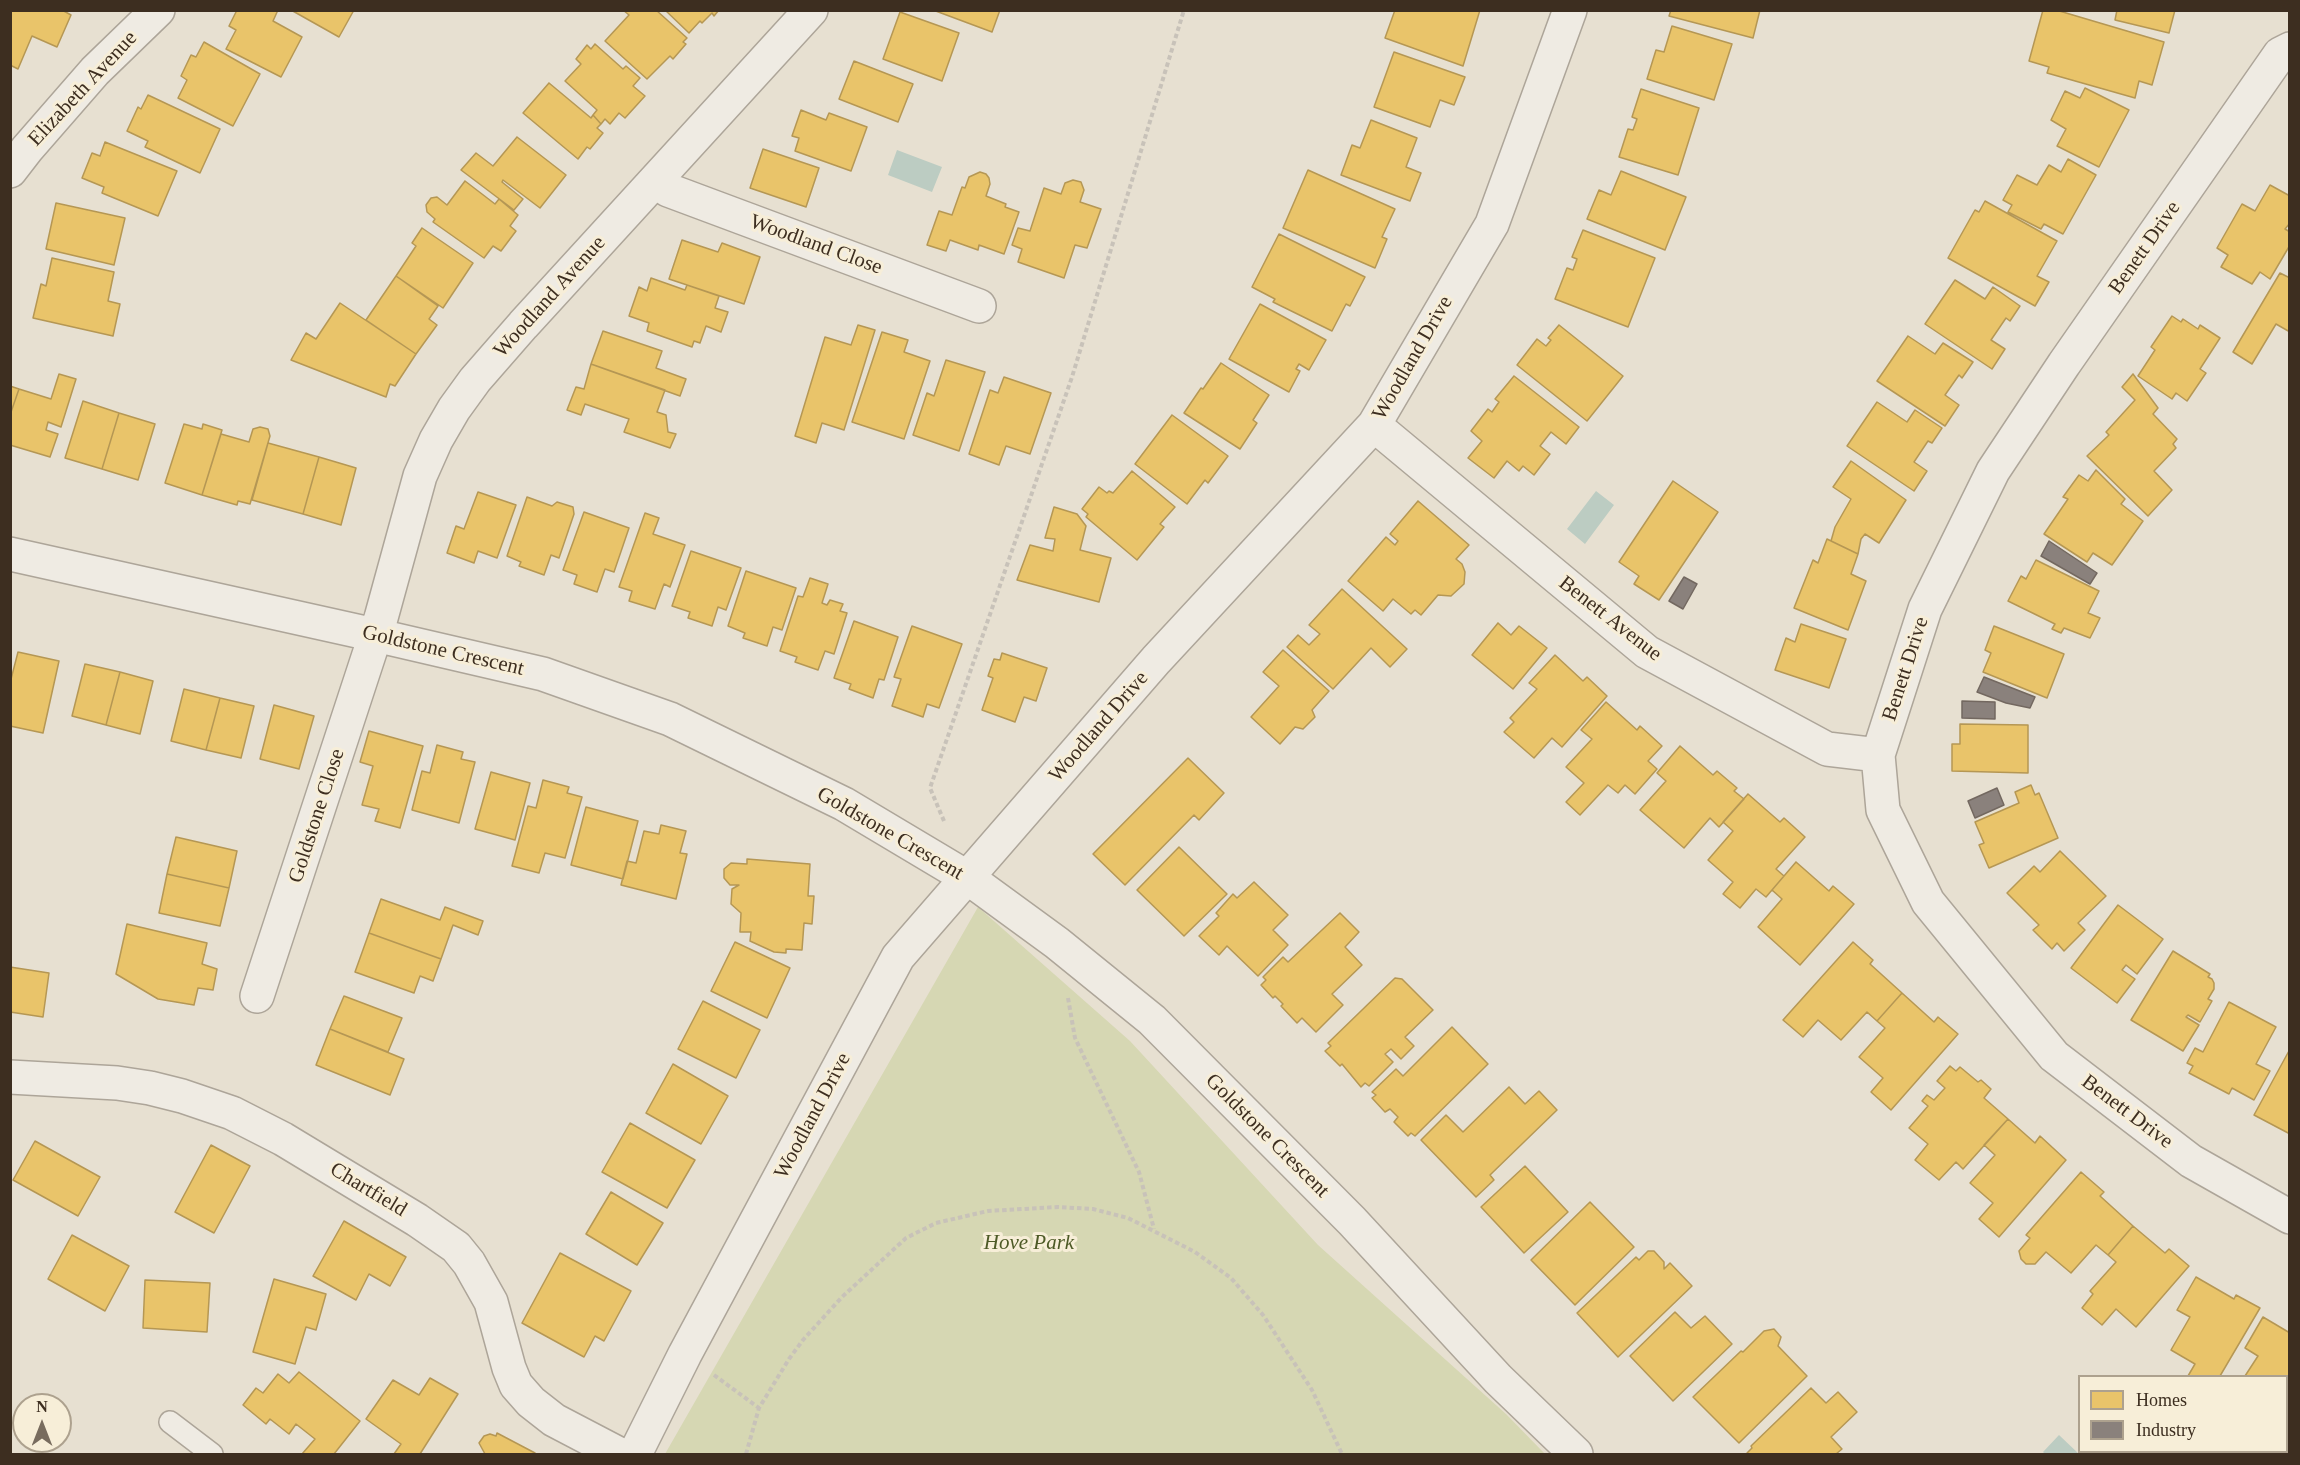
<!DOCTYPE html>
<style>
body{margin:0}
#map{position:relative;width:2300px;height:1465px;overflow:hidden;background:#e7e0d1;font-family:Georgia,serif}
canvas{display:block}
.frame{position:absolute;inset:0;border:12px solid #3d2e20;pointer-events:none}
.legend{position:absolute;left:2078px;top:1375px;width:210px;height:78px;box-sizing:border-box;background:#f7eed8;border:2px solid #ada18e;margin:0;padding:8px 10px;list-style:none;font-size:18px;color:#3d2e20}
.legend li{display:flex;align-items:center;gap:12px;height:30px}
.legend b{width:30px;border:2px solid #ada18e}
.north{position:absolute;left:12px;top:1393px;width:60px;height:60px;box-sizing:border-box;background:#f7eed8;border:2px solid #ada18e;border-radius:50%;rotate:0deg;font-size:16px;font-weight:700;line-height:24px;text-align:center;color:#3d2e20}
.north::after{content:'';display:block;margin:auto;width:21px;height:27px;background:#786c5e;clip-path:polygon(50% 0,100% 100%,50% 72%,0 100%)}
</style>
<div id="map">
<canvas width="2300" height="1465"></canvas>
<div class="frame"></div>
<ul class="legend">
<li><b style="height:16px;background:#e9c46a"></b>Homes</li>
<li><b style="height:16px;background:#8a817c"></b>Industry</li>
</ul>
<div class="north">N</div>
</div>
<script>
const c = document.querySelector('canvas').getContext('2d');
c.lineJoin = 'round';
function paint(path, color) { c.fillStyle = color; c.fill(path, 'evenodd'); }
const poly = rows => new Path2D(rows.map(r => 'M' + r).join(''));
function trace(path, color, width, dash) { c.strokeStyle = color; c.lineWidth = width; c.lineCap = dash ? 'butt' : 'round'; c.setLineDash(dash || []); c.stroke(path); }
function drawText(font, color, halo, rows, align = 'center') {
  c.font = font + ' Georgia,serif'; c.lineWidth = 6; c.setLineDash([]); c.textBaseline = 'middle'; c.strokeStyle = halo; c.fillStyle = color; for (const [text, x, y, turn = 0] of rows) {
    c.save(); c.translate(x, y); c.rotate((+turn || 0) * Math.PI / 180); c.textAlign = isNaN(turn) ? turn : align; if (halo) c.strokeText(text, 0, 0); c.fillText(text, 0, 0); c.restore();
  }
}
const green = poly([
 [978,907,1130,1041,1318,1245,1506,1414,1545,1454,665,1454]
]);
const water = poly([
 [897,150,942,167,932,192,888,175],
 [1596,491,1614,505,1585,544,1567,529],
 [2059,1435,2079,1454,2045,1454,2043,1452]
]);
const homes = poly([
 [10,10,62,10,71,15,57,47,32,36,18,69,10,65,10,10],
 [237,10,278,10,273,21,302,37,281,77,226,49,236,30,229,26,237,10],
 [291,10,354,10,339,37,291,10],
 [623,10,656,10,687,38,683,42,686,44,673,59,670,56,647,79,605,41,629,15,623,10],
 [665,10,719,10,714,16,712,13,702,23,700,21,689,33,665,10],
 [933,10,1000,10,992,32,933,10],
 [1395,10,1480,10,1463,66,1385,38,1395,10],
 [1671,10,1760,10,1753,38,1669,16,1671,10],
 [2043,10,2056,10,2164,42,2152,85,2139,81,2135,98,2047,73,2049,67,2029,61,2043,10],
 [2117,10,2175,10,2169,33,2115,20,2117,10],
 [900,12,959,33,942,81,883,59,900,12],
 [1672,26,1732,44,1714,100,1647,79,1656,50,1664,52,1672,26],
 [204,42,260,74,233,126,178,98,187,80,181,76,191,55,196,57,204,42],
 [595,44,623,69,626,66,640,78,633,86,645,96,625,118,619,113,610,124,605,119,601,124,593,115,597,110,565,81,581,64,576,59,587,45,591,49,595,44],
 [1394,52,1465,77,1454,105,1440,100,1430,127,1374,107,1394,52],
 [854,61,913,84,898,122,839,99,854,61],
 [549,83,591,118,593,115,601,124,597,128,603,133,590,149,587,147,578,159,523,113,549,83],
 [2085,88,2129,110,2099,167,2057,146,2066,129,2051,120,2065,91,2080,98,2085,88],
 [1641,89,1699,108,1678,175,1619,157,1628,129,1633,130,1637,119,1632,117,1641,89],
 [148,95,220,129,200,173,145,147,148,141,127,131,138,107,141,109,148,95],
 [801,110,826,120,829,113,867,127,851,171,795,151,799,138,792,136,801,110],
 [1371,120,1417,138,1406,167,1421,173,1410,201,1341,175,1352,145,1360,148,1371,120],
 [517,137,566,175,540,208,503,180,502,182,523,199,514,210,461,170,476,153,493,166,517,137],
 [105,142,177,171,158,216,102,193,104,187,82,178,92,153,100,156,105,142],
 [763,149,819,168,806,207,750,188,763,149],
 [2068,159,2096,175,2063,234,2044,224,2041,229,2008,212,2012,205,2003,200,2017,175,2037,185,2049,165,2061,172,2068,159],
 [1308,170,1395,209,1382,237,1387,239,1375,268,1283,228,1308,170],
 [1621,171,1686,197,1665,250,1587,219,1599,190,1611,195,1621,171],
 [980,172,986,174,989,178,990,184,986,196,1006,204,1005,207,1019,212,1004,254,979,245,978,250,950,240,946,251,927,245,939,211,952,215,962,187,965,188,969,177,980,172],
 [1073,180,1081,182,1084,190,1080,202,1101,209,1087,248,1075,245,1064,278,1018,262,1022,249,1012,245,1018,228,1030,231,1044,188,1061,194,1065,183,1073,180],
 [465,181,495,204,499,199,518,215,510,226,516,231,501,251,493,246,484,258,433,222,435,219,427,212,426,205,431,198,437,197,447,205,465,181],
 [2270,185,2290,196,2290,223,2285,229,2290,232,2290,245,2270,279,2260,272,2252,284,2221,267,2228,255,2217,248,2242,204,2255,211,2270,185],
 [1985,201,2057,241,2037,276,2049,282,2035,306,1948,258,1975,210,1979,212,1985,201],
 [56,203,125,218,114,265,46,249,56,203],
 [422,228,473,263,443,308,396,276,416,246,412,243,422,228],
 [1583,230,1655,258,1628,327,1555,299,1567,268,1573,270,1577,259,1572,257,1583,230],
 [1279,234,1365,277,1350,306,1346,304,1332,331,1273,302,1275,299,1252,287,1279,234],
 [682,240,718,252,722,243,760,257,744,304,669,279,682,240],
 [52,258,114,272,108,301,120,304,113,336,33,318,41,284,46,286,52,258],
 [2280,273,2290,278,2290,332,2276,324,2252,364,2233,352,2280,273],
 [396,276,438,306,429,319,437,325,416,354,366,320,396,276],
 [651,278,685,290,687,285,719,296,715,308,728,312,721,332,706,326,700,343,694,341,692,347,647,331,649,323,629,316,639,287,647,291,651,278],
 [1955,280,1985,299,1993,287,2020,306,2010,321,2006,318,1991,340,2005,349,1992,369,1925,324,1955,280],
 [340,303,416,354,395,386,390,384,386,397,291,360,306,333,316,339,340,303],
 [1260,304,1326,340,1309,370,1299,364,1296,369,1300,371,1289,392,1229,359,1260,304],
 [2172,316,2181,322,2183,319,2198,329,2200,325,2220,338,2200,369,2206,373,2187,401,2176,393,2172,399,2138,376,2155,350,2151,347,2172,316],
 [858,325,875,330,844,430,822,423,816,443,795,436,825,337,851,345,858,325],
 [1559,325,1623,376,1587,421,1517,365,1537,339,1546,346,1551,340,1548,338,1559,325],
 [603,331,662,351,656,368,686,379,680,396,591,364,603,331],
 [882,332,908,340,904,352,930,361,904,439,852,422,882,332],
 [1908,336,1935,354,1943,343,1973,362,1962,378,1959,375,1945,395,1959,405,1945,426,1877,381,1908,336],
 [946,360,985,372,959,451,913,435,927,393,934,396,946,360],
 [1221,363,1269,395,1253,420,1257,423,1240,449,1184,413,1201,388,1203,389,1221,363],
 [591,364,665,390,657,412,666,415,668,432,676,434,670,448,624,432,629,419,585,404,581,415,567,410,576,387,584,389,591,364],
 [59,374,76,379,61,427,48,422,46,430,58,434,50,457,10,445,10,415,19,389,51,399,59,374],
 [2133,374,2158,408,2153,414,2177,439,2173,444,2176,448,2154,471,2172,490,2148,516,2087,456,2109,435,2106,432,2135,400,2122,387,2133,374],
 [1514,376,1579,427,1566,444,1551,432,1540,446,1550,454,1534,475,1523,466,1519,471,1507,461,1494,478,1468,458,1482,441,1471,431,1488,409,1492,412,1499,402,1495,399,1514,376],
 [1004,377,1051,393,1030,454,1006,446,999,465,969,454,990,390,998,393,1004,377],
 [10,386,19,389,10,415,10,386],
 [83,401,119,413,102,469,65,458,83,401],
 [1877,402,1907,422,1915,410,1942,428,1932,443,1928,441,1914,462,1927,471,1914,491,1847,446,1877,402],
 [119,413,155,424,138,480,102,469,119,413],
 [1172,415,1228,456,1208,483,1205,480,1187,504,1135,464,1172,415],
 [184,424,202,429,203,424,222,430,202,495,165,483,184,424],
 [260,427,268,429,270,436,250,504,238,501,237,505,202,495,221,434,249,442,253,429,260,427],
 [268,443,319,457,303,514,252,500,268,443],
 [319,457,356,468,341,525,303,514,319,457],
 [1851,461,1906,500,1879,543,1865,534,1861,539,1858,554,1831,541,1835,527,1851,499,1833,487,1851,461],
 [2096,470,2125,499,2121,504,2143,521,2112,565,2093,553,2087,562,2044,534,2068,499,2063,497,2079,475,2088,481,2096,470],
 [1132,471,1175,507,1160,524,1164,527,1137,560,1086,517,1088,514,1082,509,1099,487,1107,493,1109,491,1113,493,1132,471],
 [1673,481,1718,512,1659,600,1634,584,1639,576,1619,562,1673,481],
 [478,492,516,505,497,558,478,551,474,563,447,553,456,526,464,529,478,492],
 [527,497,552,506,557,502,573,507,574,514,559,558,551,555,544,575,519,566,521,562,507,556,527,497],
 [1418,501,1469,545,1456,559,1462,564,1465,572,1464,584,1451,596,1438,595,1421,615,1415,610,1411,614,1393,599,1383,611,1348,581,1386,537,1395,545,1398,541,1390,534,1418,501],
 [1054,507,1077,514,1086,526,1080,550,1111,558,1099,602,1017,580,1030,545,1053,551,1055,539,1045,538,1054,507],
 [584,512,629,528,614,572,605,569,597,592,574,584,577,575,563,570,584,512],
 [645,513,659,518,653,534,685,545,670,587,664,584,655,609,629,601,632,591,619,587,645,513],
 [1827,539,1858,554,1851,574,1866,581,1848,630,1794,608,1813,560,1818,563,1827,539],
 [691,551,741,568,726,610,718,607,712,626,688,618,690,612,672,606,691,551],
 [2036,560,2099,591,2088,613,2100,618,2090,638,2064,628,2061,633,2052,629,2055,624,2008,601,2021,576,2026,579,2036,560],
 [746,571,796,588,782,630,773,627,767,646,743,638,745,633,728,626,746,571],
 [810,578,828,584,822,603,827,605,830,600,843,604,840,611,847,613,834,654,825,651,818,670,795,662,797,657,780,651,798,596,803,597,810,578],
 [1342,589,1407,649,1390,667,1371,648,1333,689,1287,647,1298,635,1309,645,1320,634,1309,625,1342,589],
 [854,621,898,637,884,680,879,679,873,698,849,689,851,684,834,678,854,621],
 [1498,623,1511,635,1519,626,1547,648,1513,689,1472,655,1498,623],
 [1801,624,1846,639,1829,688,1775,670,1786,638,1795,642,1801,624],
 [912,626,962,644,939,708,927,704,923,717,892,706,901,679,894,677,912,626],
 [1994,626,2064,654,2047,698,1983,672,1991,653,1985,650,1994,626],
 [1283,650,1329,691,1312,710,1315,717,1303,729,1295,727,1280,744,1251,717,1279,686,1263,672,1283,650],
 [18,652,59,661,43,733,10,726,10,683,18,652],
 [1002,653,1047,668,1036,701,1024,697,1015,722,982,710,993,678,988,676,994,659,1000,660,1002,653],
 [1555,655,1583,681,1587,677,1607,696,1562,747,1552,738,1534,758,1504,732,1514,722,1510,718,1537,689,1529,683,1555,655],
 [85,664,120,672,106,725,72,716,85,664],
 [120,672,153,681,140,734,106,725,120,672],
 [184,689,220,698,206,750,171,741,184,689],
 [220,698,254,706,241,758,206,750,220,698],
 [1606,702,1637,730,1640,726,1662,746,1648,761,1657,769,1635,794,1625,785,1618,793,1608,785,1580,815,1566,802,1584,783,1566,767,1592,739,1581,730,1606,702],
 [274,705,314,716,299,769,260,759,274,705],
 [1960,724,2028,725,2028,773,1952,771,1952,744,1960,744,1960,724],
 [369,731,423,746,400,828,375,821,379,809,362,805,373,766,360,762,369,731],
 [437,745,463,752,461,759,475,762,459,823,412,810,422,771,430,773,437,745],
 [1680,746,1713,775,1717,771,1737,788,1734,791,1744,799,1719,827,1710,818,1684,848,1640,810,1666,781,1657,773,1680,746],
 [1188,758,1224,793,1199,820,1194,815,1125,885,1093,854,1188,758],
 [491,772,530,783,515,840,475,829,491,772],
 [543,780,569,787,567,793,582,797,565,858,545,853,539,873,512,866,528,806,536,808,543,780],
 [2031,785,2035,795,2039,793,2058,838,1989,868,1979,845,1984,843,1975,822,2019,803,2015,792,2031,785],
 [1748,794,1780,822,1784,818,1805,837,1776,869,1784,876,1766,897,1756,889,1740,908,1723,894,1733,882,1708,860,1733,831,1723,822,1748,794],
 [586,807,638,821,623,879,571,865,586,807],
 [661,825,686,831,680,853,687,854,676,899,621,885,627,861,636,863,644,831,659,834,661,825],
 [176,837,237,851,229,888,167,874,176,837],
 [1179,847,1227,894,1184,936,1137,890,1179,847],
 [2060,851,2106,896,2078,923,2085,930,2064,951,2057,943,2052,949,2033,930,2039,925,2007,893,2034,866,2040,872,2060,851],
 [747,859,810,864,808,896,814,896,812,924,804,923,802,950,786,949,786,953,774,952,750,941,751,932,740,932,741,913,731,904,732,889,739,885,730,885,724,878,724,869,731,863,747,864,747,859],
 [1796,862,1829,891,1833,886,1854,904,1800,965,1758,927,1782,899,1772,890,1796,862],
 [167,874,229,888,220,926,159,913,167,874],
 [1254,882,1288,915,1273,930,1288,945,1258,976,1227,946,1219,955,1199,936,1219,916,1216,913,1233,894,1237,898,1254,882],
 [381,899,440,920,445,907,483,921,478,935,453,925,441,959,369,933,381,899],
 [2118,905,2163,939,2137,974,2126,965,2122,970,2135,979,2117,1003,2071,968,2118,905],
 [1340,913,1359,932,1345,947,1362,965,1332,994,1343,1005,1316,1032,1302,1018,1297,1023,1281,1006,1283,1004,1275,996,1273,998,1261,985,1266,980,1263,977,1283,957,1288,962,1340,913],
 [127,924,207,943,202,964,217,969,213,990,198,988,194,1005,158,999,116,974,127,924],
 [369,933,441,959,433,981,420,976,414,993,355,972,369,933],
 [735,942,790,968,767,1018,711,991,735,942],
 [1853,942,1873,960,1870,964,1902,993,1877,1021,1867,1012,1841,1040,1818,1020,1803,1037,1783,1020,1853,942],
 [2173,951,2210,974,2208,977,2212,979,2214,983,2214,989,2208,999,2212,1001,2200,1022,2188,1015,2186,1017,2199,1025,2183,1051,2131,1020,2173,951],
 [10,967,49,973,43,1017,10,1012,10,967],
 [1395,978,1402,979,1433,1010,1405,1037,1414,1046,1401,1059,1391,1049,1385,1054,1393,1062,1369,1086,1365,1083,1361,1087,1342,1064,1340,1066,1325,1051,1331,1046,1328,1043,1395,978],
 [1902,993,1934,1022,1938,1017,1958,1034,1891,1110,1871,1092,1883,1078,1859,1057,1885,1028,1877,1021,1902,993],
 [344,996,402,1018,388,1052,330,1029,344,996],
 [703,1001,760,1030,736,1078,678,1049,703,1001],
 [2229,1002,2276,1027,2256,1064,2270,1071,2254,1100,2232,1088,2229,1094,2189,1073,2193,1066,2187,1063,2195,1048,2203,1052,2229,1002],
 [1452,1027,1488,1064,1415,1136,1411,1133,1408,1136,1394,1122,1398,1117,1390,1109,1385,1112,1372,1098,1376,1095,1372,1092,1396,1069,1403,1076,1452,1027],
 [330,1029,404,1059,390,1095,316,1065,330,1029],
 [2290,1049,2290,1134,2254,1115,2290,1049],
 [673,1064,728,1096,701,1144,646,1113,673,1064],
 [1950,1066,1956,1071,1960,1067,1978,1082,1981,1080,1991,1089,1984,1098,2008,1119,1963,1169,1956,1162,1939,1180,1915,1160,1928,1144,1909,1128,1928,1106,1922,1101,1927,1095,1934,1100,1945,1088,1937,1081,1950,1066],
 [1509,1087,1525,1104,1539,1091,1557,1110,1490,1175,1494,1180,1476,1197,1421,1140,1446,1115,1463,1132,1509,1087],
 [2008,1119,2035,1143,2040,1136,2066,1160,1999,1237,1979,1219,1993,1203,1970,1183,1995,1155,1984,1145,2008,1119],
 [630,1123,695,1160,667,1208,602,1172,630,1123],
 [35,1141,100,1177,78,1216,13,1180,35,1141],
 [211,1145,250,1166,214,1233,175,1212,211,1145],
 [1525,1166,1568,1212,1524,1253,1481,1207,1525,1166],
 [2081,1172,2104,1192,2100,1196,2133,1226,2108,1255,2096,1245,2071,1273,2046,1252,2035,1264,2026,1264,2021,1259,2019,1251,2030,1238,2026,1235,2081,1172],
 [611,1192,663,1223,637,1265,586,1234,611,1192],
 [1590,1202,1634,1247,1575,1305,1531,1260,1590,1202],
 [344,1221,406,1257,390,1286,369,1274,356,1300,313,1276,344,1221],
 [2133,1226,2165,1253,2169,1249,2189,1266,2136,1327,2116,1309,2102,1325,2082,1308,2093,1294,2090,1291,2116,1262,2108,1255,2133,1226],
 [72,1235,129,1266,105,1311,48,1279,72,1235],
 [1648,1251,1654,1251,1664,1262,1664,1269,1670,1263,1692,1286,1618,1357,1577,1313,1636,1257,1639,1260,1648,1251],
 [560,1253,631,1291,604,1341,595,1336,584,1357,522,1323,560,1253],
 [2196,1277,2234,1299,2236,1295,2260,1308,2220,1376,2188,1376,2195,1364,2171,1350,2190,1317,2177,1310,2196,1277],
 [274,1279,326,1294,316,1330,306,1327,295,1364,253,1352,274,1279],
 [145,1280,210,1283,207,1332,143,1328,145,1280],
 [1675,1312,1691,1328,1705,1316,1732,1344,1673,1401,1630,1356,1675,1312],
 [2263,1317,2290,1333,2290,1413,2286,1418,2286,1376,2245,1376,2258,1356,2245,1348,2263,1317],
 [1774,1329,1781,1337,1778,1346,1807,1376,1739,1443,1693,1397,1741,1351,1743,1352,1764,1331,1774,1329],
 [299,1372,360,1421,334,1454,302,1454,315,1439,296,1424,289,1434,270,1419,266,1424,243,1405,256,1388,263,1393,278,1374,289,1383,299,1372],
 [430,1378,458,1394,420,1454,394,1454,401,1444,366,1419,393,1380,419,1395,430,1378],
 [1811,1388,1826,1403,1838,1392,1857,1412,1831,1437,1842,1449,1836,1454,1749,1454,1747,1453,1752,1448,1751,1446,1811,1388],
 [497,1433,535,1453,535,1454,485,1454,479,1443,484,1436,490,1434,496,1436,497,1433]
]);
const industry = poly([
 [2049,541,2097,573,2090,584,2041,556,2049,541],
 [1684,577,1697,584,1683,609,1669,601,1684,577],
 [1984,677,2035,697,2030,708,2006,703,1977,692,1984,677],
 [1962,701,1995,702,1995,719,1962,718,1962,701],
 [1997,788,2004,805,1975,818,1968,801,1997,788]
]);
const path = poly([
 [944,821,930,788,1072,377,1184,10],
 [1068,998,1075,1038,1139,1172,1154,1229],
 [714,1375,759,1408],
 [746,1454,759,1408,789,1359,803,1340,842,1297,906,1238,936,1223,988,1211,1058,1207,1093,1209,1128,1218,1195,1252,1231,1278,1263,1315,1312,1390,1342,1454]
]);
const service = poly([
 [170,1422,212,1454]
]);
const minor = poly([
 [2290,49,2280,54,2064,364,1993,471,1925,609,1878,755,1883,810,1928,902,2054,1056,2191,1161,2290,1217],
 [10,171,27,149,95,71,158,10],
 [656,180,668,190,979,306],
 [1374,425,1647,652,1827,749,1878,755],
 [10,554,375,635,543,674,670,719,844,804,968,878,1057,943,1152,1020,1352,1221,1498,1379,1576,1454],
 [257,996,381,618,420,476,436,440,454,409,475,380,523,325,811,10],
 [10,1077,117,1083,150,1088,182,1096,232,1113,283,1139,417,1220,456,1247,469,1263,491,1302,509,1368,516,1385,531,1402,554,1420,619,1454],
 [635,1454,685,1354,898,957,1156,660,1374,425,1492,224,1570,10]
]);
const streetNames = [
 ["Elizabeth Avenue",83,89,-47],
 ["Woodland Close",816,245,20],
 ["Benett Drive",2145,248,-55],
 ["Woodland Avenue",550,297,-48],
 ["Woodland Drive",1413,358,-60],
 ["Benett Avenue",1610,619,38],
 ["Goldstone Crescent",443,651,13],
 ["Benett Drive",1906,669,-72],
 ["Woodland Drive",1099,727,-49],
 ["Goldstone Close",317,816,-72],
 ["Goldstone Crescent",890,834,30],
 ["Benett Drive",2127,1112,37],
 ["Woodland Drive",813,1116,-62],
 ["Goldstone Crescent",1267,1136,45],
 ["Chartfield",368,1190,31]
];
const parkNames = [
 ["Hove Park",1029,1243]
];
paint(green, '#d6d7b3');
paint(water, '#bcccc2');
paint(homes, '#e9c46a');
trace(homes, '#b59754', 1.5);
paint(industry, '#8a817c');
trace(industry, '#736860', 1.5);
trace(service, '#ada599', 24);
trace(minor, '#ada599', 36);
trace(path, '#c8c2b9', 4, [4.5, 3]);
trace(service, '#efebe3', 21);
trace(minor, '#efebe3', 33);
drawText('21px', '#3d2e20', '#f7eed8', streetNames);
drawText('italic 21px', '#4d5a26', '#f7eed8', parkNames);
</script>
